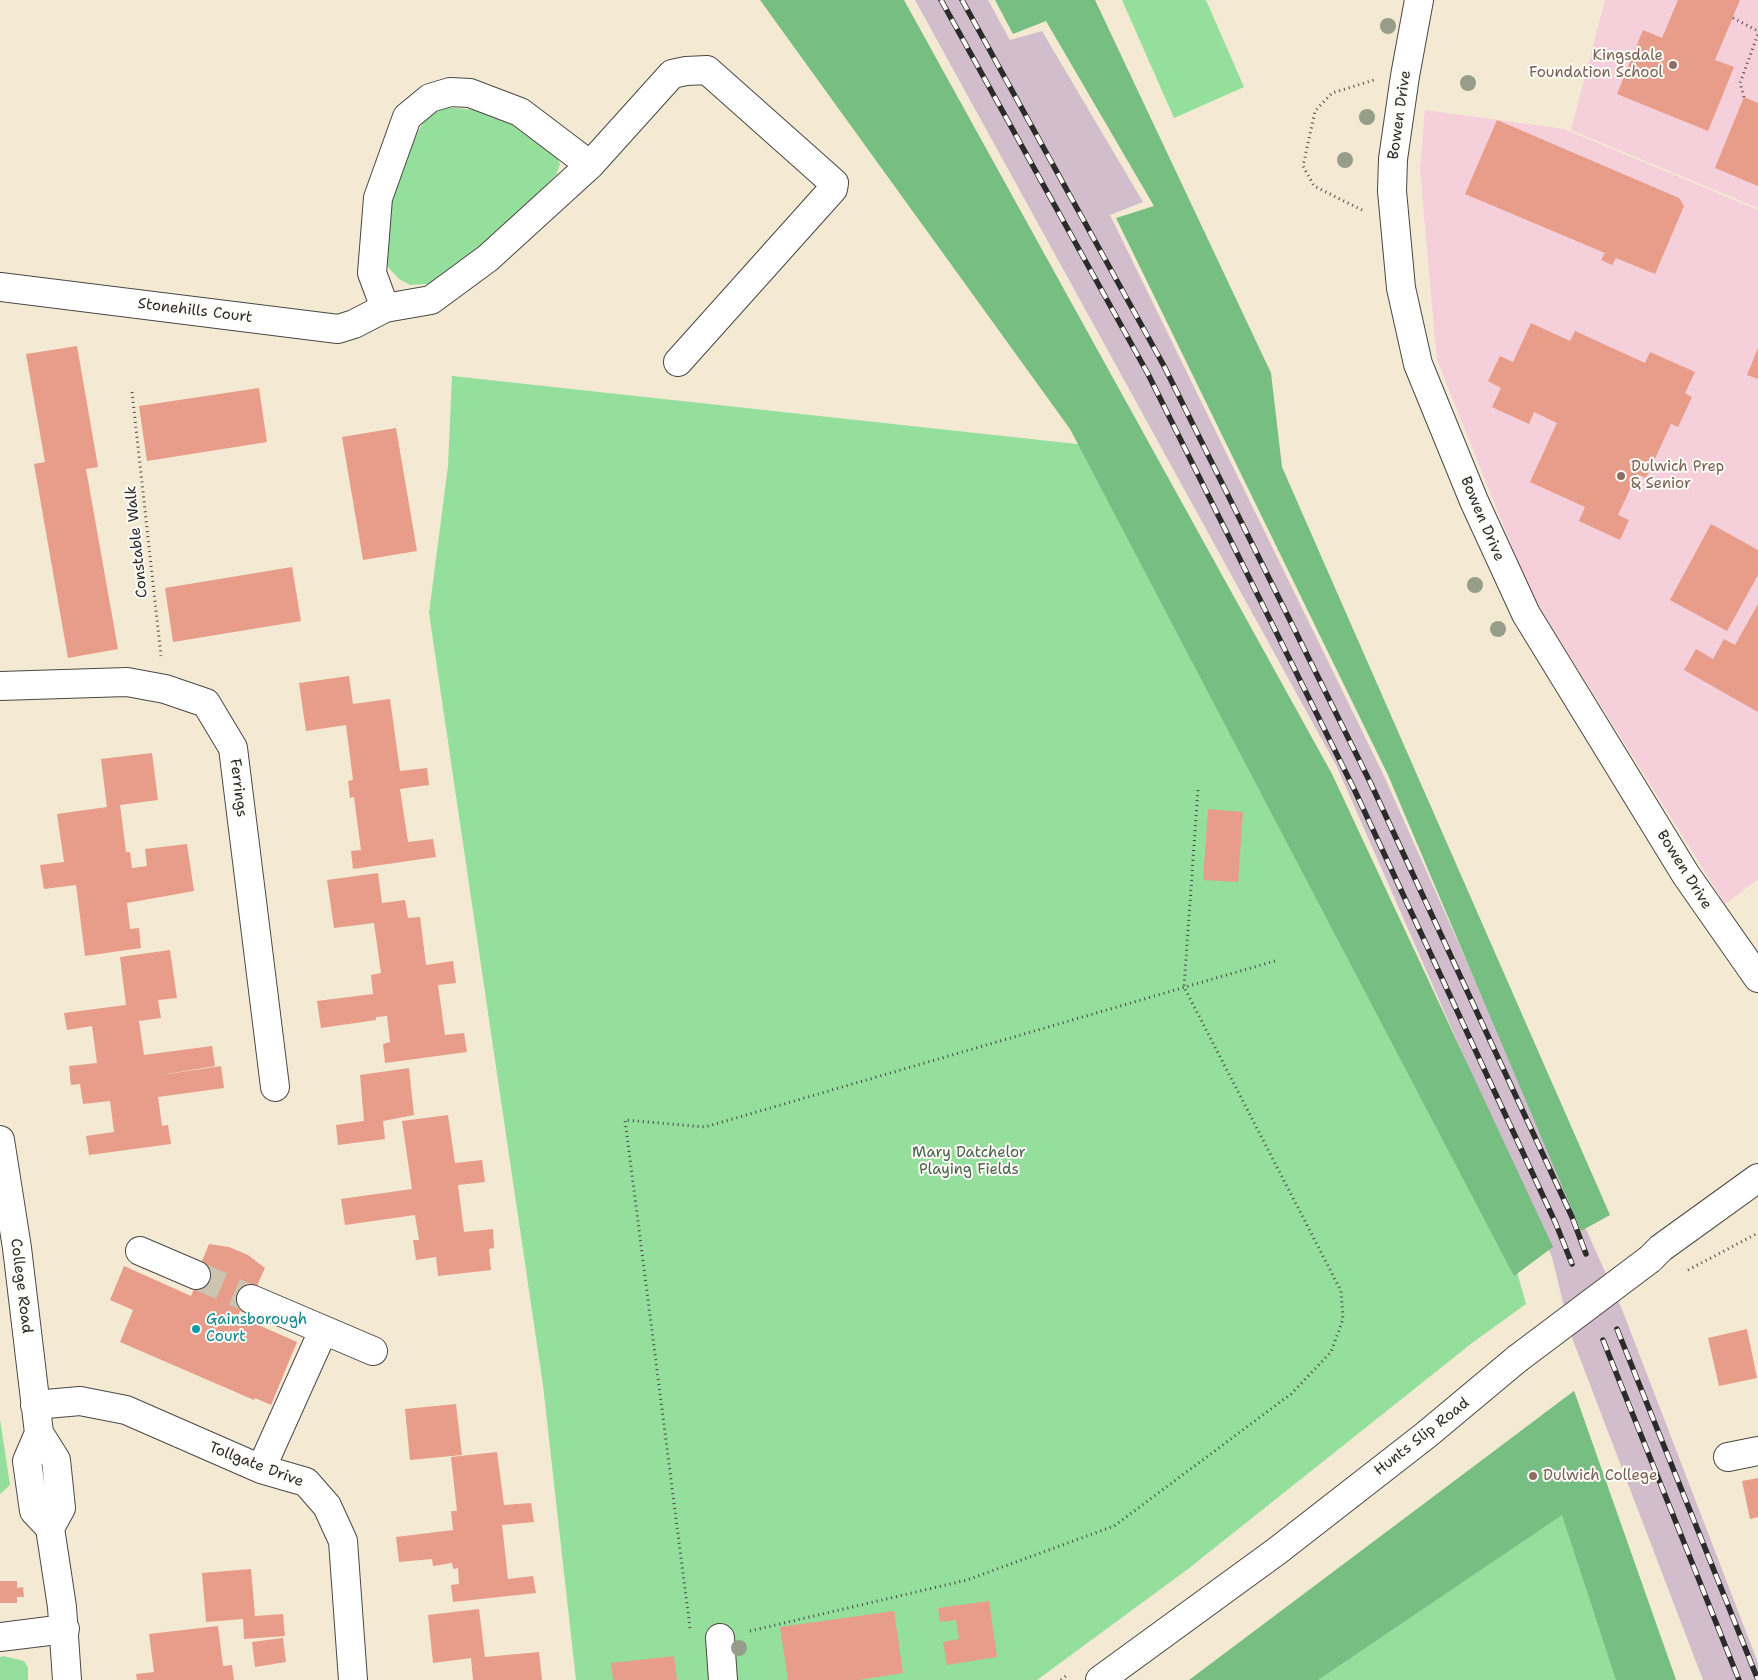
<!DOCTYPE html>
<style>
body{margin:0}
canvas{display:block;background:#f4e9d3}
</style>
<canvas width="1758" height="1680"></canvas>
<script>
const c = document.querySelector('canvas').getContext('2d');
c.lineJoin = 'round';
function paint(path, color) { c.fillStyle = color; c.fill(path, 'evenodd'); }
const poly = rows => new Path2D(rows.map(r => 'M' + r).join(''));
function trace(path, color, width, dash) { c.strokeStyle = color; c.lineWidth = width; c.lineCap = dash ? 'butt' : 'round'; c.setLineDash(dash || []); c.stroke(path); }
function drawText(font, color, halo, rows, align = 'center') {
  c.font = font + ' "Shantell Sans",sans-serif'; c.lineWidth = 4; c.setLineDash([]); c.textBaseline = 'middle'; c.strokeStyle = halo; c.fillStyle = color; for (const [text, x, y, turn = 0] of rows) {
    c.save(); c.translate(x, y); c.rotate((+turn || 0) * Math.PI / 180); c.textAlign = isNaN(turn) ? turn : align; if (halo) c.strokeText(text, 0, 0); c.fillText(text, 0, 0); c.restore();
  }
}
const built = poly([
 [1605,0,1758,0,1758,208,1571,130],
 [1425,110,1564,129,1758,210,1758,879,1725,904,1530,592,1437,360,1420,170]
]);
const industrial = poly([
 [915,0,988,0,1010,40,1042,31,1143,202,1110,215,1384,776,1623,1312,1758,1663,1758,1680,1703,1680,1571,1335,1552,1257,1337,767]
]);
const green = poly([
 [1122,0,1206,0,1244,87,1174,118],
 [444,107,477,110,507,121,555,154,560,164,556,175,491,241,428,284,410,285,399,279,388,267,384,234,405,155,424,121],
 [452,376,1086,445,1503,1222,1526,1304,1472,1343,1188,1569,1037,1680,576,1680,543,1385,429,613,448,466],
 [1574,1391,1676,1680,1190,1680,1348,1562],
 [0,1419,10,1485,0,1494],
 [3,1656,24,1661,28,1668,28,1680,0,1680,0,1657]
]);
const forest = poly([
 [760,0,904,0,1332,774,1553,1247,1514,1276,1070,429],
 [995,0,1095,0,1271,373,1282,467,1610,1215,1581,1231,1388,775,1116,218,1154,206,1046,21,1013,34],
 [1574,1391,1676,1680,1616,1680,1562,1515,1318,1680,1189,1680]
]);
const building = poly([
 [1678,0,1740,0,1715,60,1734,67,1708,131,1617,94,1643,30,1662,38],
 [1744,97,1758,103,1758,186,1715,168],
 [1497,120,1679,198,1684,206,1655,274,1616,258,1612,265,1601,260,1605,253,1465,194],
 [1531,323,1570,341,1575,331,1645,363,1650,352,1695,372,1685,393,1692,397,1678,427,1671,424,1646,478,1637,474,1618,515,1629,520,1620,540,1579,521,1585,507,1530,482,1557,423,1534,412,1529,424,1492,407,1501,388,1488,381,1500,356,1513,362],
 [77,346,98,467,86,469,118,649,68,658,34,464,45,462,26,354],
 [1758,348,1758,379,1747,375],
 [259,388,267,442,147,461,139,406],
 [396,428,417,551,363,560,342,437],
 [1711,524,1758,550,1758,575,1727,631,1670,600],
 [292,567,301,621,173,642,165,588],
 [1758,604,1758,712,1684,670,1696,649,1713,659,1724,639,1735,645],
 [349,676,353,704,390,699,400,771,427,768,429,785,400,789,408,842,433,839,436,857,353,869,351,851,361,850,354,797,350,798,348,781,353,780,346,725,306,731,299,683],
 [152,753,158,800,120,805,126,852,130,852,132,868,147,866,145,849,187,844,194,891,127,903,130,929,139,928,141,948,85,956,76,885,44,889,40,865,64,862,57,814,107,807,101,759],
 [1208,809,1243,812,1238,882,1203,880],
 [378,873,382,903,405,900,408,918,420,917,426,965,453,961,456,983,438,985,445,1035,464,1033,467,1052,385,1063,383,1044,390,1042,387,1016,376,1017,376,1020,321,1028,317,1001,373,994,371,975,381,973,374,923,334,928,327,880],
 [170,950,177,998,158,1000,161,1018,139,1021,144,1055,212,1046,215,1066,155,1076,221,1066,224,1088,158,1097,162,1126,168,1125,171,1144,89,1155,86,1136,114,1132,110,1101,83,1104,80,1084,71,1085,69,1066,97,1063,92,1026,67,1030,64,1013,126,1005,120,957],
 [409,1068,414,1115,383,1121,385,1139,338,1145,336,1125,364,1121,360,1075],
 [448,1115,455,1163,482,1160,485,1182,458,1185,464,1232,493,1229,494,1248,489,1249,491,1270,438,1276,436,1257,416,1260,413,1240,419,1240,415,1215,345,1225,341,1199,412,1189,402,1121],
 [209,1244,229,1247,248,1255,265,1268,245,1313,240,1311,238,1316,297,1342,271,1405,255,1398,254,1400,120,1342,133,1310,110,1300,124,1266,191,1296,194,1289,191,1288],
 [1747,1329,1757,1378,1719,1386,1708,1338],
 [456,1404,462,1455,410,1460,405,1409],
 [497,1452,504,1505,531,1503,534,1522,502,1525,508,1579,533,1576,536,1593,453,1602,451,1585,459,1584,458,1568,453,1569,452,1563,433,1566,432,1559,399,1562,396,1537,453,1530,451,1511,457,1511,451,1457],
 [1758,1478,1758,1517,1750,1519,1742,1481],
 [251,1569,255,1616,283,1614,285,1636,244,1639,243,1619,206,1622,202,1573],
 [0,1581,17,1581,17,1588,23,1587,24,1597,17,1597,17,1603,0,1603],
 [989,1601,997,1657,947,1665,943,1642,959,1639,956,1620,940,1622,938,1608],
 [479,1609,485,1657,539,1652,542,1680,473,1680,471,1658,433,1663,428,1615],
 [894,1611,903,1673,858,1680,788,1680,780,1627],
 [218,1626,223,1666,232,1665,234,1680,137,1680,136,1674,154,1672,149,1634],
 [283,1638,286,1662,255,1667,252,1642],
 [674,1656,677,1680,613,1680,611,1663]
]);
const minorTunnel = poly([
 [196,1275,251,1299]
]);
const path = poly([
 [1733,18,1758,31],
 [1744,97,1740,83,1758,34],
 [1362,210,1314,186,1303,166,1315,111,1332,93,1374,80],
 [132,392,161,656],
 [1688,1270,1758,1233],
 [690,1628,625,1120,705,1127,1278,960],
 [750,1631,967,1580,1114,1526,1291,1394,1331,1352,1343,1319,1341,1291,1184,987,1198,789],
 [1061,1680,1068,1674]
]);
const minor = poly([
 [1419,0,1405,76,1393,159,1392,191,1401,288,1418,364,1474,501,1526,614,1686,875,1758,978],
 [0,287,338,329,354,324,385,308,431,300,488,258,590,165,672,74,686,71,707,70,834,183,833,189,678,362],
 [385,308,372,273,378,198,407,117,430,98,450,92,470,93,520,112,590,165],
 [0,686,127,682,165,689,206,703,233,748,275,1087],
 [0,1140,17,1248,39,1433,56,1460,61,1508,50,1528],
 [140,1251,196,1275],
 [1650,1259,1661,1248,1758,1178],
 [251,1299,373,1351],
 [35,1405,80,1401,126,1410,261,1469,306,1482,327,1506,343,1541,353,1680],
 [39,1433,27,1461,34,1511,50,1528,62,1607,67,1680],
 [1728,1457,1758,1451],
 [261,1469,323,1331],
 [0,1637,65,1629],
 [720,1638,723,1680],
 [1100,1680,1277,1551,1426,1435,1517,1359]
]);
const rail = poly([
 [941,0,1148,374,1355,791,1556,1224,1572,1264],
 [962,0,1164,366,1371,784,1572,1217,1586,1254],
 [1599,1284,1604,1296],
 [1584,1295,1589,1307],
 [1617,1329,1758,1680],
 [1603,1340,1739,1680]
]);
const minorBridge = poly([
 [1517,1359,1650,1259]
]);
const trees = [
 [1388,26],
 [1468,83],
 [1367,117],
 [1345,160],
 [1475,585],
 [1498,629],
 [739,1648]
];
const markers = [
 [1673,65,5,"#8d6e63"],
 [1621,476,5,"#8d6e63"],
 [196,1329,5,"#0f9aa8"],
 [1533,1476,5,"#8d6e63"]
];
const educationNames = [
 ["Kingsdale",1663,56,"right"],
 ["Foundation School",1663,73,"right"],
 ["Dulwich Prep",1631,467],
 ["& Senior",1631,484],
 ["Dulwich College",1543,1476]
];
const streetNames = [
 ["Bowen Drive",1400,115,-82],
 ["Stonehills Court",195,311,7],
 ["Bowen Drive",1482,519,67],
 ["Constable Walk",137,542,-96],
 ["Ferrings",238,788,83],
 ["Bowen Drive",1684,870,58],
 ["College Road",21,1286,83],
 ["Hunts Slip Road",1422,1437,-38],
 ["Tollgate Drive",256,1465,21]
];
const parkNames = [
 ["Mary Datchelor",969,1153],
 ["Playing Fields",969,1170]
];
const cultureNames = [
 ["Gainsborough",206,1320],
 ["Court",206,1337]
];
paint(built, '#f5cfda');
paint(industrial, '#d1bdcb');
paint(green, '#94df9b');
paint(forest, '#77be83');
paint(building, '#e79d8a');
trace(minorTunnel, '#ccc3b1', 28, [28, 14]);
trace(minor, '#494844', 30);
trace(path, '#494844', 3, [1, 4]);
trace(minor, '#fff', 28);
trace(rail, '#2b2b2b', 5.5);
trace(rail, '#fdfcf7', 4, [11]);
trace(minorBridge, '#494844', 30, []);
trace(minorBridge, '#fff', 28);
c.fillStyle = '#969e89';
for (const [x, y] of trees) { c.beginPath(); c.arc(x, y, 8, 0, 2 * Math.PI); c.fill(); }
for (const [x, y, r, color] of markers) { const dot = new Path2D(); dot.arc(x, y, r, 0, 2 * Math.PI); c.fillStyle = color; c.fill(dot); trace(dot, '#fdfcf7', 2); }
drawText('15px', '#785e54', '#fdfcf7', educationNames, 'left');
drawText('15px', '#2b2b2b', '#fdfcf7', streetNames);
drawText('15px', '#4a614d', '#fdfcf7', parkNames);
drawText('15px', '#0d838f', '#fdfcf7', cultureNames, 'left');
</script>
